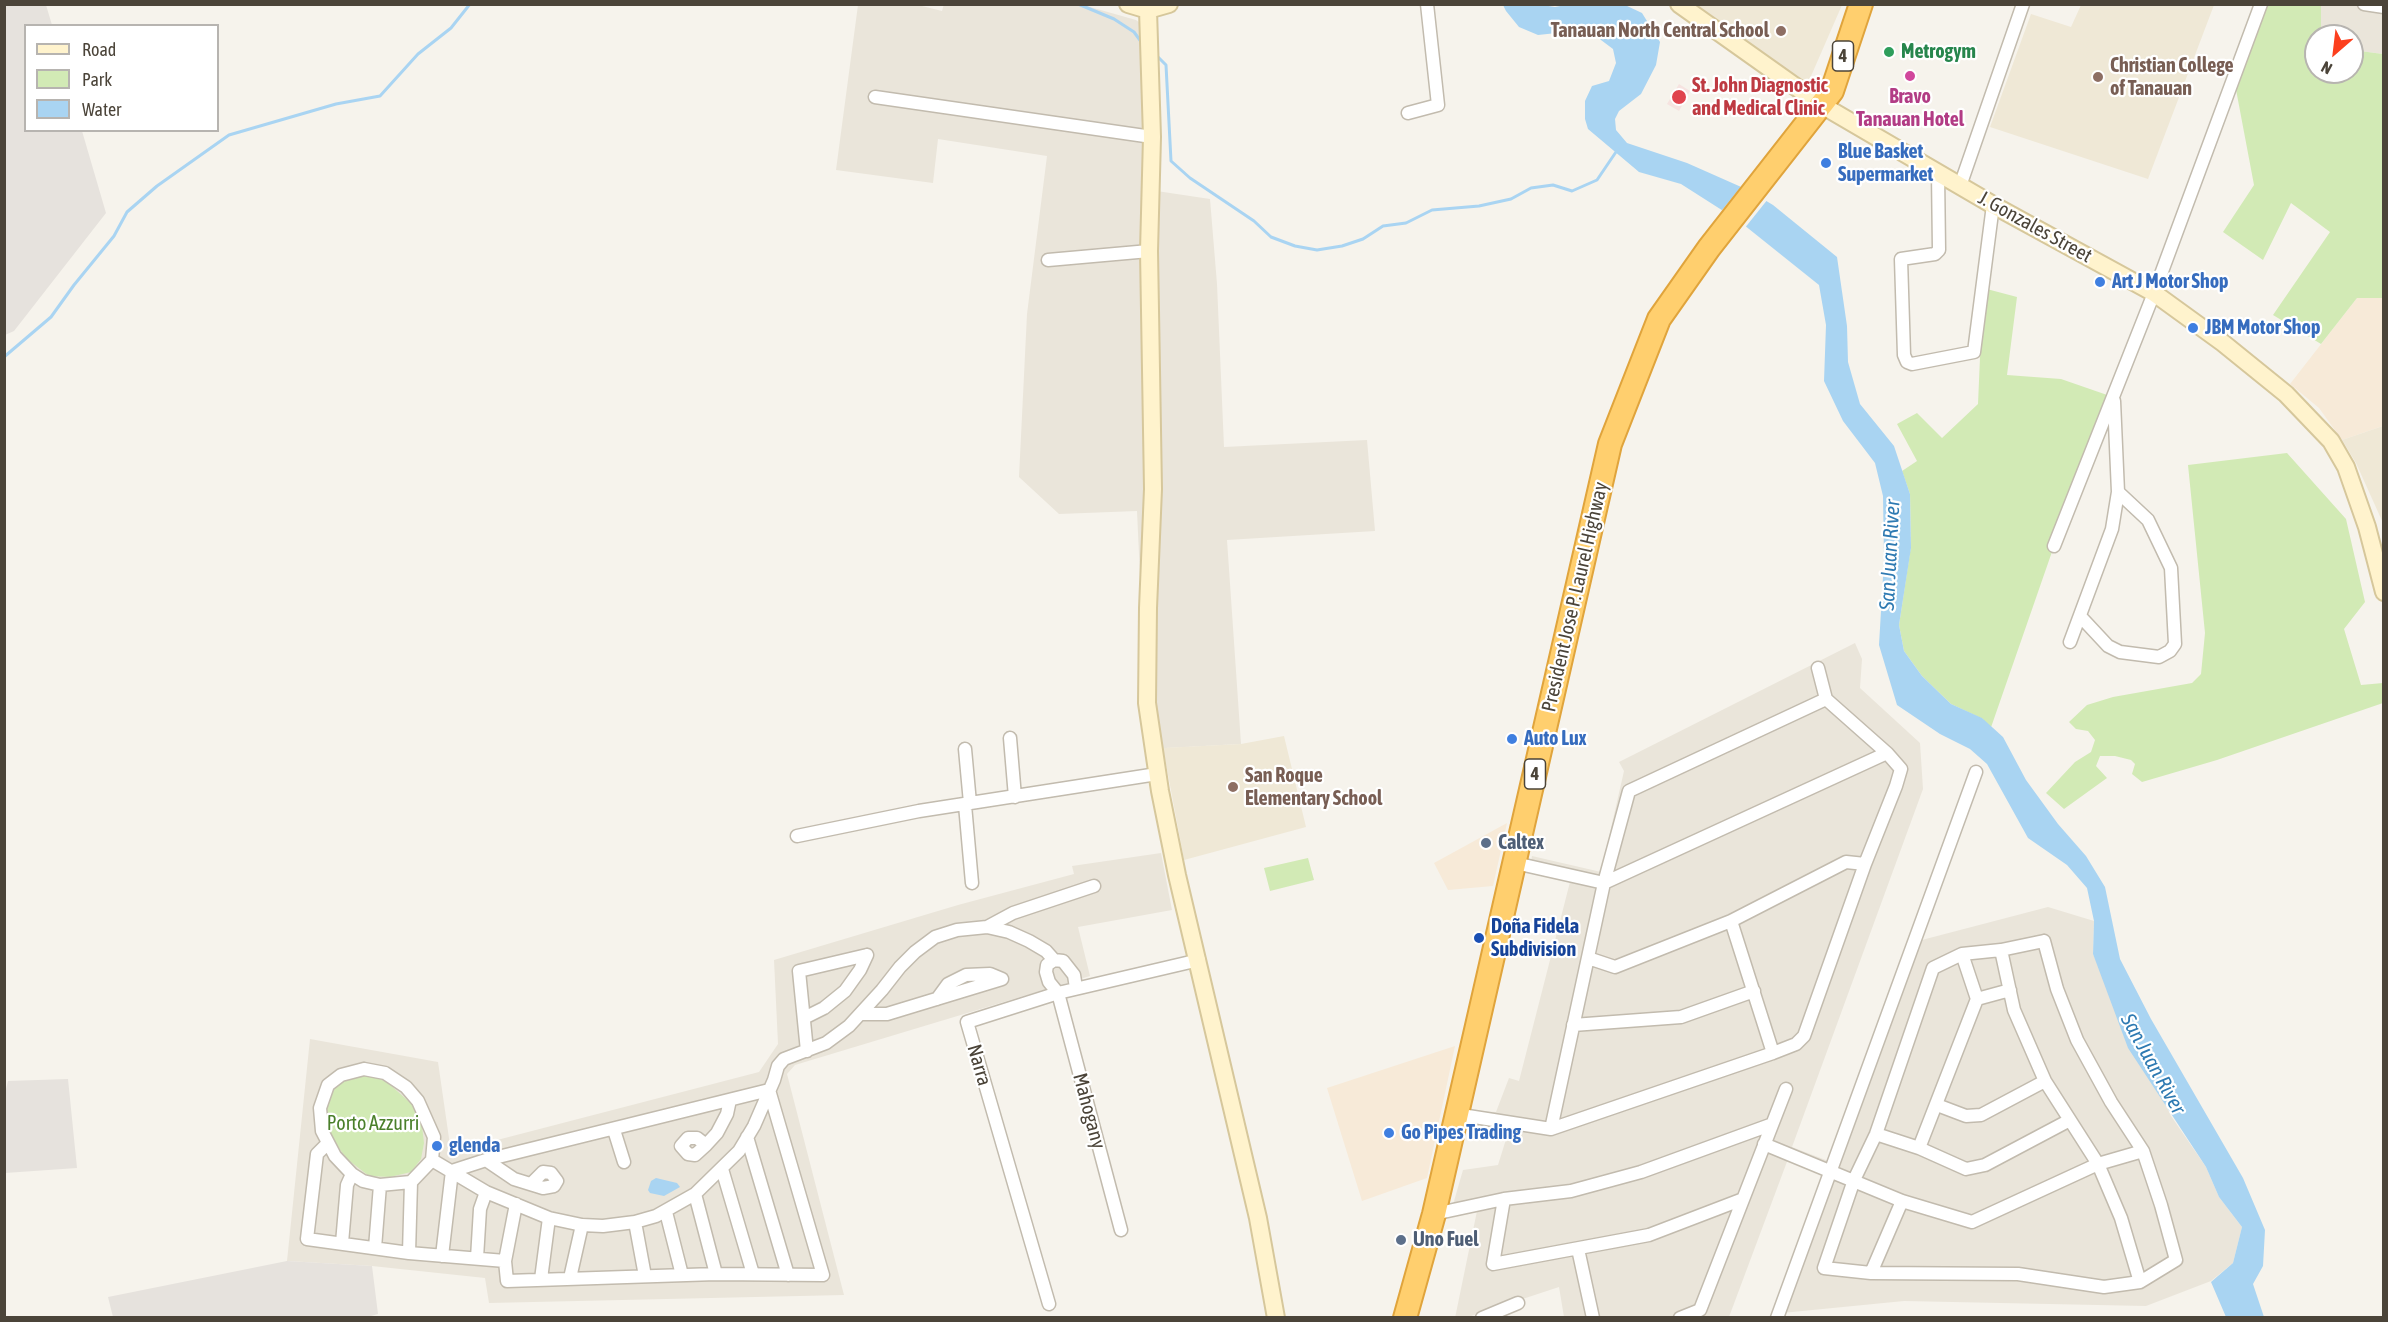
<!DOCTYPE html>
<meta charset="utf-8">
<style>
body{margin:0}
#map{position:relative;width:2388px;height:1322px;overflow:hidden;background:#f6f3ec;font-family:"Asap Condensed",sans-serif}
canvas{display:block}
.frame{position:absolute;inset:0;border:6px solid #4b4439;pointer-events:none}
.legend{position:absolute;left:24px;top:24px;width:195px;height:108px;box-sizing:border-box;background:#fff;border:2px solid #b7b4b0;margin:0;padding:8px 10px;list-style:none;font-size:18px;color:#4b4439}
.legend li{display:flex;align-items:center;gap:12px;height:30px}
.legend b{width:30px;border:2px solid #b7b4b0}
.north{position:absolute;left:2304px;top:24px;width:60px;height:60px;box-sizing:border-box;background:#fff;border:2px solid #b7b4b0;border-radius:50%;rotate:208deg;font-size:16px;font-weight:700;line-height:24px;text-align:center;color:#4b4439}
.north::after{content:'';display:block;margin:auto;width:21px;height:27px;background:#fc3f1d;clip-path:polygon(50% 0,100% 100%,50% 72%,0 100%)}
</style>
<div id="map">
<canvas width="2388" height="1322"></canvas>
<div class="frame"></div>
<ul class="legend">
<li><b style="height:8px;background:#fff3cd"></b>Road</li>
<li><b style="height:16px;background:#d2eab5"></b>Park</li>
<li><b style="height:16px;background:#a9d4f2"></b>Water</li>
</ul>
<div class="north">N</div>
</div>
<script>
const c = document.querySelector('canvas').getContext('2d');
c.lineJoin = 'round';
function paint(path, color) { c.fillStyle = color; c.fill(path, 'evenodd'); }
const poly = rows => new Path2D(rows.map(r => 'M' + r).join(''));
function trace(path, color, width, dash) { c.strokeStyle = color; c.lineWidth = width; c.lineCap = dash ? 'butt' : 'round'; c.setLineDash(dash || []); c.stroke(path); }
function drawText(font, color, halo, rows, align = 'center') {
  c.font = font + ' "Asap Condensed",sans-serif'; c.lineWidth = 4.5; c.setLineDash([]); c.textBaseline = 'middle'; c.strokeStyle = halo; c.fillStyle = color; for (const [text, x, y, turn = 0] of rows) {
    c.save(); c.translate(x, y); c.rotate((+turn || 0) * Math.PI / 180); c.textAlign = isNaN(turn) ? turn : align; if (halo) c.strokeText(text, 0, 0); c.fillText(text, 0, 0); c.restore();
  }
}
const residential = poly([
 [944,4,1083,5,1136,20,1153,33,1150,190,1210,199,1217,284,1224,447,1367,440,1375,531,1227,540,1241,744,1148,749,1137,511,1059,514,1019,477,1027,314,1047,156,938,139,933,183,836,170,858,5,918,5,942,11],
 [2321,5,2383,5,2383,54,2352,50,2352,36,2321,36],
 [1855,643,1862,659,1860,688,1920,743,1923,789,1792,1147,1836,1164,1918,941,2048,907,2094,921,2093,954,2171,1116,2206,1167,2219,1197,2242,1227,2233,1263,2211,1281,2146,1306,1904,1301,1782,1313,1832,1176,1788,1159,1729,1317,1564,1317,1559,1287,1468,1317,1455,1318,1477,1211,1450,1215,1463,1170,1498,1165,1508,1133,1474,1128,1476,1111,1496,1112,1509,1078,1519,1081,1570,882,1529,872,1532,856,1601,872,1624,771,1619,762],
 [1161,853,1172,910,1078,927,1090,976,795,1065,787,1074,844,1295,489,1303,485,1278,372,1266,287,1261,310,1039,438,1062,451,1152,759,1072,778,1044,774,960,958,905,1074,874,1072,866]
]);
const commercial = poly([
 [2357,298,2383,298,2383,426,2342,440,2319,408,2290,384],
 [1507,823,1493,886,1448,890,1434,863],
 [1455,1046,1427,1178,1362,1201,1327,1088]
]);
const industrial = poly([
 [5,4,46,5,52,25,26,26,26,130,82,131,106,213,14,331,5,335],
 [68,1079,77,1168,5,1173,4,1097,8,1081],
 [287,1261,372,1266,378,1314,364,1318,113,1317,108,1297]
]);
const education = poly([
 [1690,5,1842,5,1808,83],
 [2081,5,2214,5,2148,179,1990,127,2031,14,2071,27],
 [2383,426,2384,426,2383,523,2356,463,2342,440],
 [1284,736,1306,827,1184,860,1163,748,1241,744]
]);
const medical = poly([
 [1679,84,1690,91,1679,111,1667,104]
]);
const green = poly([
 [2262,5,2321,5,2321,36,2316,36,2316,72,2352,72,2352,50,2383,54,2383,298,2357,298,2321,344,2273,315,2330,232,2291,203,2263,260,2223,232,2254,185,2234,79],
 [1983,288,2017,297,2007,375,2061,379,2113,397,2054,546,1988,736,1983,719,1951,704,1922,676,1904,651,1899,625,1911,546,1910,494,1902,471,1917,461,1897,424,1917,413,1942,438,1978,404],
 [2287,453,2346,519,2365,602,2344,629,2361,685,2383,683,2383,703,2217,760,2142,782,2132,774,2135,764,2131,760,2115,756,2100,756,2096,766,2107,778,2064,809,2046,793,2075,762,2091,752,2095,740,2088,731,2076,729,2069,722,2087,705,2113,697,2192,683,2201,674,2205,633,2188,465],
 [1308,858,1314,880,1270,891,1264,868],
 [362,1075,376,1077,388,1083,414,1106,422,1126,424,1143,421,1159,411,1172,390,1177,369,1176,347,1159,335,1143,325,1122,324,1106,337,1083,343,1079]
]);
const water = poly([
 [1571,4,1625,5,1642,13,1660,42,1656,65,1641,94,1619,111,1615,119,1616,130,1627,143,1687,163,1748,190,1773,205,1837,257,1847,326,1848,362,1860,404,1894,446,1910,494,1911,548,1899,625,1904,651,1922,676,1951,704,1982,718,2003,737,2026,780,2058,824,2086,856,2105,887,2120,959,2151,1019,2243,1178,2265,1230,2263,1266,2253,1284,2264,1317,2226,1317,2211,1282,2233,1263,2242,1227,2219,1197,2206,1167,2128,1048,2093,954,2094,921,2087,888,2067,865,2028,838,1987,764,1970,749,1940,734,1897,705,1879,645,1884,560,1883,496,1875,463,1843,421,1824,381,1826,325,1819,285,1739,221,1681,184,1639,172,1588,129,1585,119,1585,101,1592,86,1609,81,1616,63,1613,49,1597,37,1586,33,1566,32,1538,35,1519,27,1506,11,1503,5,1542,5,1555,7],
 [656,1178,677,1183,680,1187,664,1196,650,1193,648,1190,651,1181]
]);
const pier = poly([
 [1743,184,1768,199,1744,229,1719,214]
]);
const stream = poly([
 [1078,4,1114,19,1134,32,1142,43],
 [1156,55,1166,65,1171,161,1190,178,1254,221,1271,237,1295,246,1317,250,1342,246,1363,239,1383,226,1406,223,1432,210,1479,206,1511,199,1531,188,1553,185,1572,191,1597,180,1618,149],
 [4,357,51,317,74,285,114,236,127,212,157,186,229,135,336,104,380,96,418,54,451,28,470,4]
]);
const street = poly([
 [2364,4,2384,7],
 [875,97,1152,137],
 [1408,113,1438,105,1427,4],
 [1938,173,1939,250,1935,254,1901,259,1904,355,1907,362,1912,364,1974,352,1993,205],
 [1960,186,2023,4],
 [1048,260,1149,251],
 [2054,546,2154,293,2261,4],
 [2080,616,2108,646,2120,652,2159,657,2170,651,2175,644,2171,568,2148,520,2118,492],
 [2070,642,2112,529,2118,492,2114,401],
 [1818,668,1826,699],
 [1010,738,1015,797],
 [965,749,970,803],
 [965,805,972,883],
 [797,836,919,811,1157,774],
 [1515,863,1604,883,1887,753,1826,699,1629,791,1604,883,1551,1129],
 [987,927,1013,913,1094,886],
 [2044,941,2057,989,2077,1040,2111,1102,2143,1151,2161,1205,2176,1260,2140,1282,2104,1287,2018,1274,1871,1273,1824,1268,1854,1180,1876,1134,1933,968,1962,954,2001,950,2044,941],
 [2001,950,2014,1010,2045,1081,2098,1164,2121,1218,2140,1282],
 [1588,958,1615,967,1731,921,1846,862,1865,864],
 [1076,988,1074,975,1063,961,1054,960,1047,965,1046,972,1049,982,1058,993,1121,1230],
 [937,999,948,984,966,975,990,974,1002,979],
 [1977,999,2010,990],
 [861,1014,887,1014,1002,979],
 [804,1018,824,1008,845,991,860,970,867,955],
 [1573,1025,1681,1017,1754,991],
 [807,1051,799,971,867,955],
 [1773,1053,1796,1044,1804,1036,1865,864,1896,786,1901,769,1887,753],
 [364,1069,385,1073,406,1087,418,1101,434,1137,432,1160,411,1182,380,1185,363,1181,352,1174,335,1156,322,1131,320,1108,328,1085,341,1075,364,1069],
 [1937,1105,1966,1116,1981,1115,2045,1081],
 [1455,1114,1551,1129,1773,1053,1731,921],
 [614,1130,624,1162],
 [1876,1134,1919,1148,1966,1169,1985,1165,2068,1121],
 [747,1137,788,1275],
 [327,1144,317,1154,307,1239,409,1253,505,1261],
 [1764,1144,1902,1201,1972,1222,2098,1164,2143,1151],
 [706,1145,697,1138,688,1138,681,1146,688,1154,695,1155,706,1145,717,1133,727,1114,730,1100],
 [1919,1148,1977,999,1962,954],
 [432,1160,486,1192,549,1218,582,1225,603,1226,635,1222,656,1216,695,1194,739,1151,754,1126,774,1080,778,1066,784,1059,826,1043,849,1026,882,990,900,967,915,952,935,937,957,930,987,927,1009,932,1029,941,1046,951,1054,960],
 [486,1160,514,1179,543,1188,554,1186,557,1181,551,1173,543,1172,531,1184],
 [722,1169,753,1274],
 [695,1194,716,1274],
 [1504,1199,1493,1264,1649,1235,1743,1199],
 [666,1212,682,1275],
 [1434,1214,1504,1199,1571,1191,1641,1172,1770,1125],
 [635,1222,645,1276],
 [342,1243,347,1185,352,1174],
 [375,1248,380,1185],
 [1578,1249,1593,1318],
 [409,1253,411,1182],
 [442,1256,452,1171,486,1160,769,1090,823,1275,716,1274,507,1281,505,1261,516,1204],
 [477,1258,480,1209,486,1192],
 [1871,1273,1902,1201],
 [570,1278,582,1225],
 [541,1279,549,1218],
 [1049,1304,967,1022,1058,993,1199,960],
 [1482,1318,1518,1303],
 [1680,1318,1700,1310,1786,1089],
 [1777,1318,1976,772]
]);
const secondary = poly([
 [1128,4,1148,10,1169,4],
 [1679,4,1820,104,1993,205,2154,293,2223,343,2286,394,2331,441,2346,467,2367,527,2384,592],
 [1148,10,1152,137,1149,251,1153,489,1148,608,1147,703,1160,791,1177,875,1258,1218,1276,1318]
]);
const highway = poly([
 [1405,1318,1434,1214,1610,444,1659,319,1709,248,1832,91,1861,4]
]);
const markers = [
 [1781,31,6,"#8d6e63"],
 [1889,52,6,"#2e9e5b"],
 [1910,76,6,"#d1479c"],
 [2098,77,6,"#8d6e63"],
 [1679,97,8,"#e0444e"],
 [1826,163,6,"#3f7fe0"],
 [2100,282,6,"#3f7fe0"],
 [2193,328,6,"#3f7fe0"],
 [1512,739,6,"#3f7fe0"],
 [1233,787,6,"#8d6e63"],
 [1486,843,6,"#5c6f8a"],
 [1479,938,6,"#1a4fb4"],
 [1389,1133,6,"#3f7fe0"],
 [437,1146,6,"#3f7fe0"],
 [1401,1240,6,"#5c6f8a"]
];
const shields = [
 [1843,56,21],
 [1535,774,21]
];
const shieldNames = [
 ["4",1843,56],
 ["4",1535,774]
];
const educationNames = [
 ["Tanauan North Central School",1769,31,"right"],
 ["Christian College",2110,66],
 ["of Tanauan",2110,89],
 ["San Roque",1245,776],
 ["Elementary School",1245,799]
];
const leisureNames = [
 ["Metrogym",1901,52]
];
const healthNames = [
 ["St. John Diagnostic",1692,86],
 ["and Medical Clinic",1692,109]
];
const hotelNames = [
 ["Bravo",1910,97],
 ["Tanauan Hotel",1910,120]
];
const shopNames = [
 ["Blue Basket",1838,152],
 ["Supermarket",1838,175],
 ["Art J Motor Shop",2112,282],
 ["JBM Motor Shop",2205,328],
 ["Auto Lux",1524,739],
 ["Go Pipes Trading",1401,1133],
 ["glenda",449,1146]
];
const streetNames = [
 ["J. Gonzales Street",2035,227,29],
 ["President Jose P. Laurel Highway",1575,597,-77],
 ["Narra",979,1065,74],
 ["Mahogany",1089,1111,75]
];
const serviceNames = [
 ["Caltex",1498,843],
 ["Uno Fuel",1413,1240]
];
const transitNames = [
 ["Doña Fidela",1491,927],
 ["Subdivision",1491,950]
];
const parkNames = [
 ["Porto Azzurri",373,1124]
];
const waterNames = [
 ["San Juan River",1890,555,-87],
 ["San Juan River",2153,1064,61]
];
paint(residential, '#eae5da');
paint(commercial, '#f7ead8');
paint(industrial, '#e6e2dd');
paint(education, '#efe8d6');
paint(medical, '#f6e3e0');
paint(green, '#d2eab5');
paint(water, '#a9d4f2');
paint(pier, '#f6f3ec');
trace(stream, '#a9d4f2', 3);
trace(street, '#c2bbae', 15);
trace(secondary, '#d6c79b', 20);
trace(highway, '#e0a43c', 26);
trace(street, '#fff', 12);
trace(secondary, '#fff3cd', 16);
trace(highway, '#ffcf6e', 22);
for (const [x, y, r, color] of markers) { const dot = new Path2D(); dot.arc(x, y, r, 0, 2 * Math.PI); c.fillStyle = color; c.fill(dot); trace(dot, '#fff', 2); }
for (const [x, y, w] of shields) { const box = new Path2D(); box.roundRect(x - w / 2, y - 15, w, 30, 4.5); c.fillStyle = '#fff'; c.fill(box); trace(box, '#4b4439', 1.5); }
drawText('bold 18px', '#4b4439', null, shieldNames);
drawText('bold 20px', '#785e54', '#fff', educationNames, 'left');
drawText('bold 20px', '#27864d', '#fff', leisureNames, 'left');
drawText('bold 20px', '#be3a42', '#fff', healthNames, 'left');
drawText('bold 20px', '#b23c85', '#fff', hotelNames);
drawText('bold 20px', '#366cbe', '#fff', shopNames, 'left');
drawText('20px', '#4b4439', '#fff', streetNames);
drawText('bold 20px', '#4e5e75', '#fff', serviceNames, 'left');
drawText('bold 20px', '#164399', '#fff', transitNames, 'left');
drawText('20px', '#4a7f2a', '#fff', parkNames);
drawText('italic 21px', '#2e7ab2', '#fff', waterNames);
</script>
